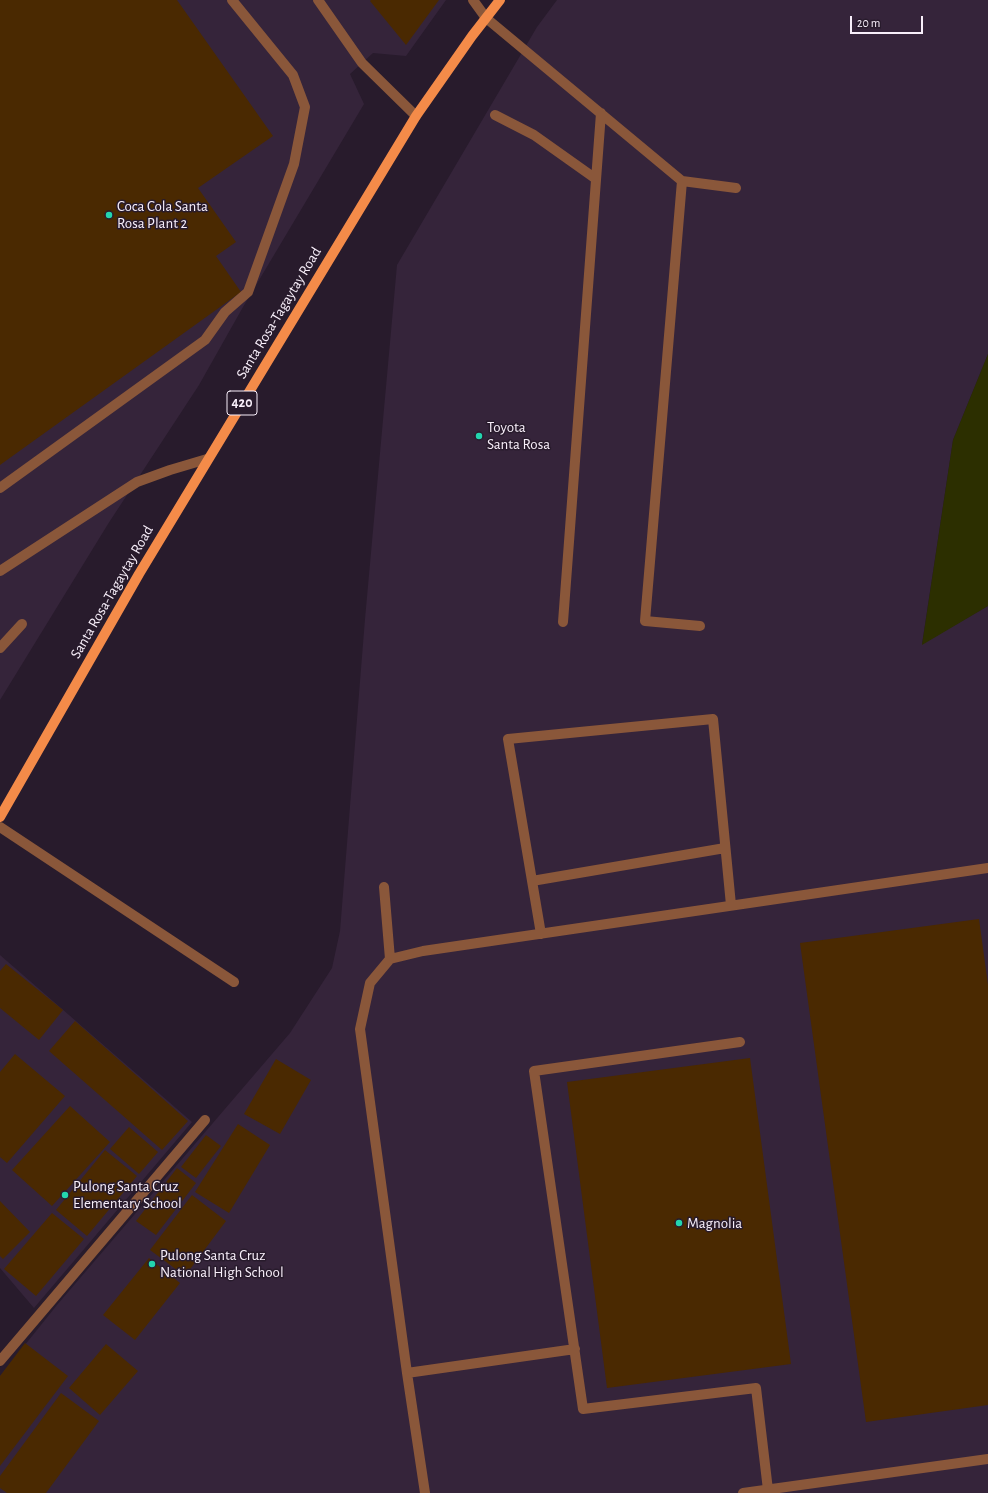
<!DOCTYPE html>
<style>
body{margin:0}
#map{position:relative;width:988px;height:1493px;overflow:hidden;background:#281b2c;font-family:"Alegreya Sans",sans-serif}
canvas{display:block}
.scale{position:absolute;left:850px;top:16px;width:73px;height:18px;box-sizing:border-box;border:2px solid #f8effa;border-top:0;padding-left:5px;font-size:12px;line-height:14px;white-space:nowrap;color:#f8effa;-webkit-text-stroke:3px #281b2c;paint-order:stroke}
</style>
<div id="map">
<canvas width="988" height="1493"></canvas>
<div class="scale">20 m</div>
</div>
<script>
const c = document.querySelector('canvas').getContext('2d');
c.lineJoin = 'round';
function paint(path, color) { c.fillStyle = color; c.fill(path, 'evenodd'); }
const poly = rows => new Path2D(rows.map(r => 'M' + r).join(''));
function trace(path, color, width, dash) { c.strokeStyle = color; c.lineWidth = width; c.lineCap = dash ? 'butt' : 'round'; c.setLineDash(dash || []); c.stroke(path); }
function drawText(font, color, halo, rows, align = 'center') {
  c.font = font + ' "Alegreya Sans",sans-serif'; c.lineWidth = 3; c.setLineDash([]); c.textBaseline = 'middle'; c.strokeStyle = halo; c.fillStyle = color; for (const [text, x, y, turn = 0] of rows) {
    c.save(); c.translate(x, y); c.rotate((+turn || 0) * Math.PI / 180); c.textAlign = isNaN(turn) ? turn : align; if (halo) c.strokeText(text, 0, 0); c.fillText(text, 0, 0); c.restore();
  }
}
const built = poly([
 [0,0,446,0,406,56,373,53,350,74,364,104,243,307,199,385,108,524,0,700],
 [557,0,988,0,988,354,953,440,922,644,988,606,988,1493,0,1493,0,1376,57,1305,290,1033,332,968,340,931,365,619,397,265,537,27],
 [0,955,192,1122,34,1308,0,1268]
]);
const green = poly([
 [988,354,988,606,922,645,953,440]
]);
const building = poly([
 [0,0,177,0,273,136,198,188,236,242,216,256,241,292,0,465],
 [371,0,439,0,406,45,370,1],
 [979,919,988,985,988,1405,866,1422,800,943],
 [6,964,63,1010,39,1040,0,1008,0,971],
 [75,1021,188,1121,162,1150,49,1051],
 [15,1054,65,1096,7,1163,0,1157,0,1072],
 [750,1058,791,1364,607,1388,567,1082],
 [276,1059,311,1080,280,1134,244,1114],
 [70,1106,110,1142,52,1206,12,1170],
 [238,1124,270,1145,229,1213,195,1192],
 [129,1127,158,1152,139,1174,110,1149],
 [206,1135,221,1146,196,1178,181,1167],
 [105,1150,137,1176,87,1236,56,1210],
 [177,1168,196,1183,156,1235,136,1221],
 [192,1195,226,1221,185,1276,150,1250],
 [0,1201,30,1232,3,1259,0,1256],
 [52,1213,84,1239,36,1296,4,1269],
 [149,1258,180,1283,135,1340,103,1315],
 [25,1343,68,1376,0,1466,0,1376],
 [106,1344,138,1371,100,1415,69,1388],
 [61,1393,99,1421,46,1493,7,1493,0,1488,0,1476]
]);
const minor = poly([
 [318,0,362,63,416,116],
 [473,0,486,18,682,181,736,188],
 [495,115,534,135,596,179],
 [682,181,645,621,700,626],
 [0,488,205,340,225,312,248,292,294,164,305,107,293,75,232,0],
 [0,571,137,482,170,470,207,459],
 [563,622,601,113],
 [0,648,22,624],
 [0,827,234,982],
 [532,881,725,848],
 [384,887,390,959],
 [541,934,508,739,713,719,731,905],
 [740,1042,534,1071,583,1409,756,1388,768,1490],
 [0,1361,205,1120],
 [407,1373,575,1349],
 [425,1493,407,1373,360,1029,370,983,390,959,423,951,988,868],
 [743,1493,988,1459]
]);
const major = poly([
 [0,817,139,574,416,116,472,36,500,0]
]);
const markers = [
 [109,215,4,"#23d5af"],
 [479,436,4,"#23d5af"],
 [65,1195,4,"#23d5af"],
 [679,1223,4,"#23d5af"],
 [152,1264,4,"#23d5af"]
];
const shields = [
 [242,403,30]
];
const shieldNames = [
 ["420",242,403]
];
const poiNames = [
 ["Coca Cola Santa",117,206],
 ["Rosa Plant 2",117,223],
 ["Toyota",487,427],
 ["Santa Rosa",487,444],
 ["Pulong Santa Cruz",73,1186],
 ["Elementary School",73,1203],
 ["Magnolia",687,1223],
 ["Pulong Santa Cruz",160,1255],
 ["National High School",160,1272]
];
const streetNames = [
 ["Santa Rosa-Tagaytay Road",279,313,-59],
 ["Santa Rosa-Tagaytay Road",112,592,-60]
];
paint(built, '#35243a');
paint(green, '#2c2f00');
paint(building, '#4a2901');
trace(minor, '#8a573a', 10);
trace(major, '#f48b49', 10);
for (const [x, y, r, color] of markers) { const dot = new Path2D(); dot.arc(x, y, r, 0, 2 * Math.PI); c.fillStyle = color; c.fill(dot); trace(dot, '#281b2c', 1.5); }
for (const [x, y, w] of shields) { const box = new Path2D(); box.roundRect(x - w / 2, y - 12, w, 24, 3); c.fillStyle = '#281b2c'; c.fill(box); trace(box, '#f8effa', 1); }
drawText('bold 14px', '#f8effa', null, shieldNames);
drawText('15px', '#f8effa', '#281b2c', poiNames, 'left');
drawText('15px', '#f8effa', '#281b2c', streetNames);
</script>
